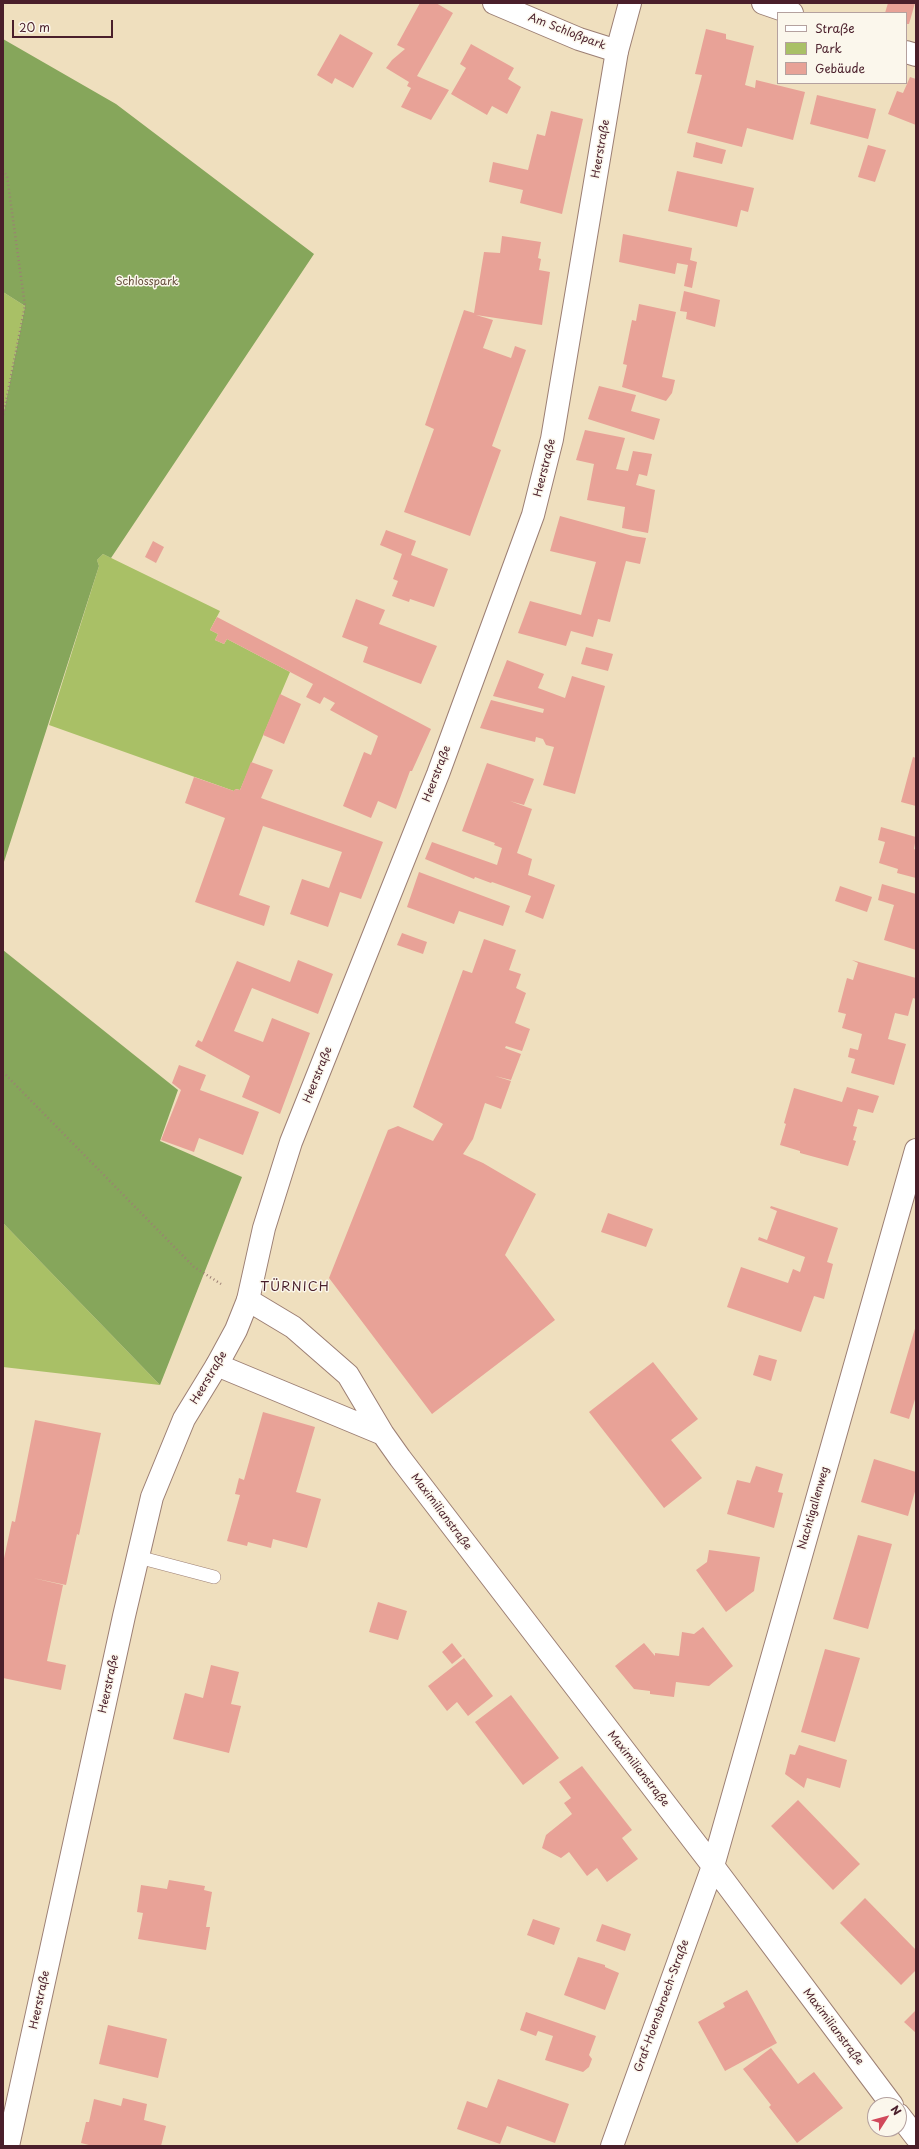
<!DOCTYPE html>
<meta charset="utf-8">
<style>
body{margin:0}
#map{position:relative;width:919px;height:2149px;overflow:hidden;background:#efdfbe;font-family:"Playpen Sans",sans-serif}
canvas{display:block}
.frame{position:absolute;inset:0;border:4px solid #4a1f2b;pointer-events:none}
.legend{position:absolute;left:777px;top:12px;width:130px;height:72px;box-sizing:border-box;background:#fbf7ec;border:1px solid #b4a19f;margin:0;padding:5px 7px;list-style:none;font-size:12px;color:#4a1f2b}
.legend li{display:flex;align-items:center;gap:8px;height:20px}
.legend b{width:20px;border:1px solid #b4a19f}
.north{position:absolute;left:867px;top:2097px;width:40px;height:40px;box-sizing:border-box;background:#fbf7ec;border:1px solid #b4a19f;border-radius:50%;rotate:54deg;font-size:11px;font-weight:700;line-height:16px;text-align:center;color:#4a1f2b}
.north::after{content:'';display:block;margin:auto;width:14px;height:18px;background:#d1495b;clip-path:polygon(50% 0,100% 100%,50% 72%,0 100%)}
.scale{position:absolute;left:12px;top:20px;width:101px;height:18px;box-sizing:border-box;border:2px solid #4a1f2b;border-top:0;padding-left:5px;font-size:12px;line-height:14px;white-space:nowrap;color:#4a1f2b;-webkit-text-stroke:3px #fbf7ec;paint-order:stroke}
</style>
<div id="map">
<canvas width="919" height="2149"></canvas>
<div class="frame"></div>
<ul class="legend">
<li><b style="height:5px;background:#fff"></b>Straße</li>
<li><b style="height:11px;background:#a9c066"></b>Park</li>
<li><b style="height:11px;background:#e8a297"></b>Gebäude</li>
</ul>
<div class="north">N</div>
<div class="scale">20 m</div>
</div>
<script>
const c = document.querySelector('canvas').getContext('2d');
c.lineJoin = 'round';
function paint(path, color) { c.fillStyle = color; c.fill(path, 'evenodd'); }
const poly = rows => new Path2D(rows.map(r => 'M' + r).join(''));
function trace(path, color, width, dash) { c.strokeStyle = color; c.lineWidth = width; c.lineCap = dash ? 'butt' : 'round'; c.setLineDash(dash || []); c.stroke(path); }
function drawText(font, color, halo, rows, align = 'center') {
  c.font = font + ' "Playpen Sans",sans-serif'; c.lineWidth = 3; c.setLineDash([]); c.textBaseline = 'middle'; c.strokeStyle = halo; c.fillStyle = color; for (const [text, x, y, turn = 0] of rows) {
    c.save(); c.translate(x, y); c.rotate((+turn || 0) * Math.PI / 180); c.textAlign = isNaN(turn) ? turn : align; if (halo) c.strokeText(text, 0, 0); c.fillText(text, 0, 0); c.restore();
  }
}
const green = poly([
 [3,292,25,306,3,416],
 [103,554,220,611,210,630,218,634,215,640,224,644,227,639,290,672,240,790,236,789,234,791,49,725,99,566,97,560],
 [3,1223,160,1385,3,1367]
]);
const forest = poly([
 [3,39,116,104,314,254,111,558,103,554,97,560,99,566,3,865,3,416,25,306,3,292],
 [3,950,178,1090,160,1141,242,1177,160,1385,3,1223]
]);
const building = poly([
 [420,3,436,3,453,13,417,76,449,90,431,120,401,107,411,88,407,86,409,82,386,68,392,60,405,49,397,45],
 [888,3,915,3,909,24,906,24,906,13,885,13],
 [706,29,726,34,726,39,754,46,745,85,755,88,756,80,805,92,793,140,747,128,742,147,687,133,702,75,695,74],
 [340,34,373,53,353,88,335,78,332,84,317,75],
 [471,44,514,68,508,79,521,87,507,114,492,106,487,115,451,94,466,68,460,64],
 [910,77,916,79,916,125,888,114,897,91,903,93],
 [817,95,876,109,868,139,810,124],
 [551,111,583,119,562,214,520,203,523,190,489,182,493,162,528,170,537,134,545,136],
 [696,142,726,150,722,164,693,157],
 [868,145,886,150,875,182,858,177],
 [677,171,754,188,748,212,741,210,737,227,668,211],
 [623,234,692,248,690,260,697,262,692,288,684,286,688,265,677,263,675,274,619,262],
 [502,236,541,242,538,258,541,259,539,270,550,272,542,325,476,315,493,320,483,348,511,358,515,346,526,350,492,446,501,450,470,536,404,512,434,429,425,425,464,310,474,313,484,252,500,253],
 [684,291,720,300,715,327,686,319,687,312,680,311],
 [639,304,676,312,662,377,675,380,672,393,666,401,622,387,627,365,623,364,632,320,636,321],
 [599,386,636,395,631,411,660,419,654,440,588,419],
 [585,430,625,438,616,469,628,471,633,451,652,454,647,476,639,474,636,485,655,490,648,533,622,528,625,507,587,500,594,464,576,460],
 [560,516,633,536,646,538,640,564,626,561,610,622,598,619,593,637,571,631,566,646,518,633,530,601,581,615,596,562,550,551],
 [386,530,416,541,411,555,448,569,434,607,410,599,409,602,392,596,398,581,393,579,402,554,380,545],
 [153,541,164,547,156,563,145,557],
 [356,599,385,610,379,624,437,646,421,684,363,662,368,647,342,637],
 [217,617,431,729,412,771,410,771,396,809,378,801,371,818,343,806,364,752,371,755,378,736,330,710,335,703,324,697,320,704,306,697,313,684,227,639,224,644,215,640,218,634,210,630],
 [586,647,613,654,608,671,581,664],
 [507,660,544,674,538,688,565,698,572,676,605,686,575,794,543,785,554,747,546,745,543,739,536,737,535,742,480,728,491,700,543,713,544,709,493,696],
 [280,694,301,704,284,744,263,735],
 [913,757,916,758,916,806,901,802],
 [251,762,273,770,261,798,383,842,361,899,340,892,328,927,290,914,302,879,329,888,342,852,263,826,239,895,270,906,264,926,195,902,225,818,185,803,194,777,234,791,235,789,240,790],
 [487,763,534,779,524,805,510,801,532,809,517,853,532,859,528,875,555,885,543,919,525,912,531,896,492,882,491,883,475,877,474,879,425,859,432,842,497,865,502,848,494,845,495,843,462,831],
 [881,827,916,837,914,849,916,850,916,878,897,873,898,869,879,863,885,842,878,840],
 [419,872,510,906,503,926,459,911,454,924,407,907],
 [882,884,916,894,916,950,884,940,894,905,878,900],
 [840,886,872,897,867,912,835,901],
 [402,933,427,942,423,954,397,945],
 [484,939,516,950,509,970,521,974,516,988,526,993,515,1023,530,1029,522,1051,506,1046,505,1048,521,1054,511,1080,495,1076,511,1081,501,1109,485,1103,473,1139,463,1154,483,1163,536,1194,505,1255,555,1320,432,1414,329,1278,388,1130,398,1126,433,1141,443,1124,413,1107,463,970,472,973],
 [298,960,333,974,318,1014,252,988,234,1031,263,1042,272,1018,310,1033,280,1114,242,1097,250,1076,195,1046,198,1040,202,1042,237,961,290,982],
 [852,960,916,978,916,999,913,998,908,1016,895,1013,888,1039,906,1044,894,1085,851,1073,855,1059,848,1057,850,1048,858,1050,862,1034,842,1028,846,1014,838,1012,847,978,853,980,858,963],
 [179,1065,206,1075,200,1090,259,1112,243,1155,199,1138,194,1152,161,1140,181,1090,172,1083],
 [847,1087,879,1096,873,1113,858,1109,853,1126,857,1127,853,1140,856,1141,848,1166,800,1153,800,1151,780,1145,786,1124,784,1123,794,1088,842,1102],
 [771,1206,838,1228,827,1262,833,1264,824,1299,814,1296,801,1332,727,1307,741,1267,788,1283,793,1269,800,1272,805,1257,758,1240,759,1237,767,1240,777,1211,770,1208],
 [608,1213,653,1229,646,1247,601,1232],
 [916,1325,916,1396,909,1419,890,1413],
 [759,1355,777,1360,771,1381,753,1375],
 [653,1362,698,1419,671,1440,702,1478,664,1508,589,1412],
 [263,1412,315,1427,296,1492,321,1499,307,1548,273,1539,271,1548,248,1542,247,1546,227,1541,240,1495,235,1494,239,1478,244,1480],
 [35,1420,101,1433,79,1535,77,1534,66,1585,33,1578,63,1585,47,1661,66,1665,61,1690,3,1678,3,1563,12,1521,15,1522],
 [874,1459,916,1472,916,1488,908,1516,861,1502],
 [756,1466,783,1474,778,1492,783,1493,774,1528,727,1514,737,1480,750,1483],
 [858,1535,892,1544,868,1629,833,1619],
 [709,1550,760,1557,754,1591,726,1612,696,1570,707,1562],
 [378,1602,407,1611,398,1640,369,1632],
 [703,1627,733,1666,709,1686,676,1682,674,1697,650,1694,650,1691,634,1689,615,1666,644,1643,655,1656,655,1653,679,1656,682,1632,694,1634],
 [452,1643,462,1656,452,1664,442,1652],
 [825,1649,860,1658,835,1742,801,1732],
 [464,1658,493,1696,468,1716,457,1702,447,1711,428,1686],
 [211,1665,239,1672,231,1704,241,1706,229,1753,173,1739,185,1693,203,1698],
 [511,1695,559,1758,523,1785,475,1722],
 [799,1745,847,1760,840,1788,807,1778,804,1788,785,1774,790,1754,795,1755],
 [582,1766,632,1830,622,1838,638,1859,607,1882,597,1868,587,1876,569,1852,561,1858,542,1848,546,1835,572,1814,564,1803,571,1798,559,1782],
 [798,1800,860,1864,833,1890,771,1826],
 [169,1880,205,1886,204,1890,212,1892,206,1927,210,1927,206,1950,138,1939,143,1913,137,1912,141,1885,167,1889],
 [865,1898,916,1950,916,1970,901,1985,840,1923],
 [533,1919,560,1928,554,1945,527,1935],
 [602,1924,631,1934,625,1951,596,1941],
 [578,1957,605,1965,605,1967,619,1973,605,2010,564,1995],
 [747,1990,777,2043,725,2071,698,2022,725,2007,723,2003],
 [916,2010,916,2033,904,2022],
 [526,2012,596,2036,589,2055,592,2059,589,2067,583,2072,545,2060,553,2036,538,2031,536,2036,520,2030],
 [108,2025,167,2039,158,2078,99,2064],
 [771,2048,798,2084,814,2072,843,2108,797,2143,769,2107,771,2105,743,2069],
 [498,2079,569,2104,555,2143,507,2126,500,2144,457,2129,467,2101,487,2108],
 [123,2098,147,2104,144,2120,166,2126,161,2146,93,2146,81,2143,86,2122,89,2122,94,2099,121,2106]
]);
const path = poly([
 [3,170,7,176,25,306,3,416],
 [3,1072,194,1267,221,1284]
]);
const service = poly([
 [138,1557,214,1577]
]);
const minor = poly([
 [494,3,579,39,617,51],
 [763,3,792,13],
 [906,52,916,55],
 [248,1300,293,1327,348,1375,383,1434,400,1458,713,1866,892,2105],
 [217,1365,383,1434],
 [899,2115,916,2137],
 [612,2146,713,1866,916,1150]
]);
const secondary = poly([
 [8,2146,124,1616,152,1497,184,1419,217,1365,236,1330,248,1300,264,1228,291,1142,438,774,533,515,552,439,617,51,630,3]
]);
const streetNames = [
 ["Am Schloßpark",567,32,21],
 ["Heerstraße",601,149,-80],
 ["Heerstraße",545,468,-76],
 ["Heerstraße",437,774,-69],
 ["Heerstraße",318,1075,-68],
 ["Heerstraße",209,1378,-59],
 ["Nachtigallenweg",814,1508,-74],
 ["Maximilianstraße",441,1512,53],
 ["Heerstraße",109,1684,-78],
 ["Maximilianstraße",638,1769,52],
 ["Heerstraße",40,2000,-78],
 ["Graf-Hoensbroech-Straße",662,2006,-70],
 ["Maximilianstraße",833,2027,53]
];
const parkNames = [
 ["Schlosspark",147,282]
];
const quarterNames = [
 ["TÜRNICH",295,1287]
];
paint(green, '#a9c066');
paint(forest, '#86a65b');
paint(building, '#e8a297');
trace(service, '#9c7f74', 14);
trace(minor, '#9c7f74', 24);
trace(secondary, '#9c7f74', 24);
trace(path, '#9c7f74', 2.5, [1, 3]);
trace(service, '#fff', 13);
trace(minor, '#fff', 22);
trace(secondary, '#fff', 22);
drawText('11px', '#4a1f2b', '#fbf7ec', streetNames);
drawText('11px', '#664f3d', '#fbf7ec', parkNames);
c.letterSpacing = '1px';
drawText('13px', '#4a1f2b', '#fbf7ec', quarterNames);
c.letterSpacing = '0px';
</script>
